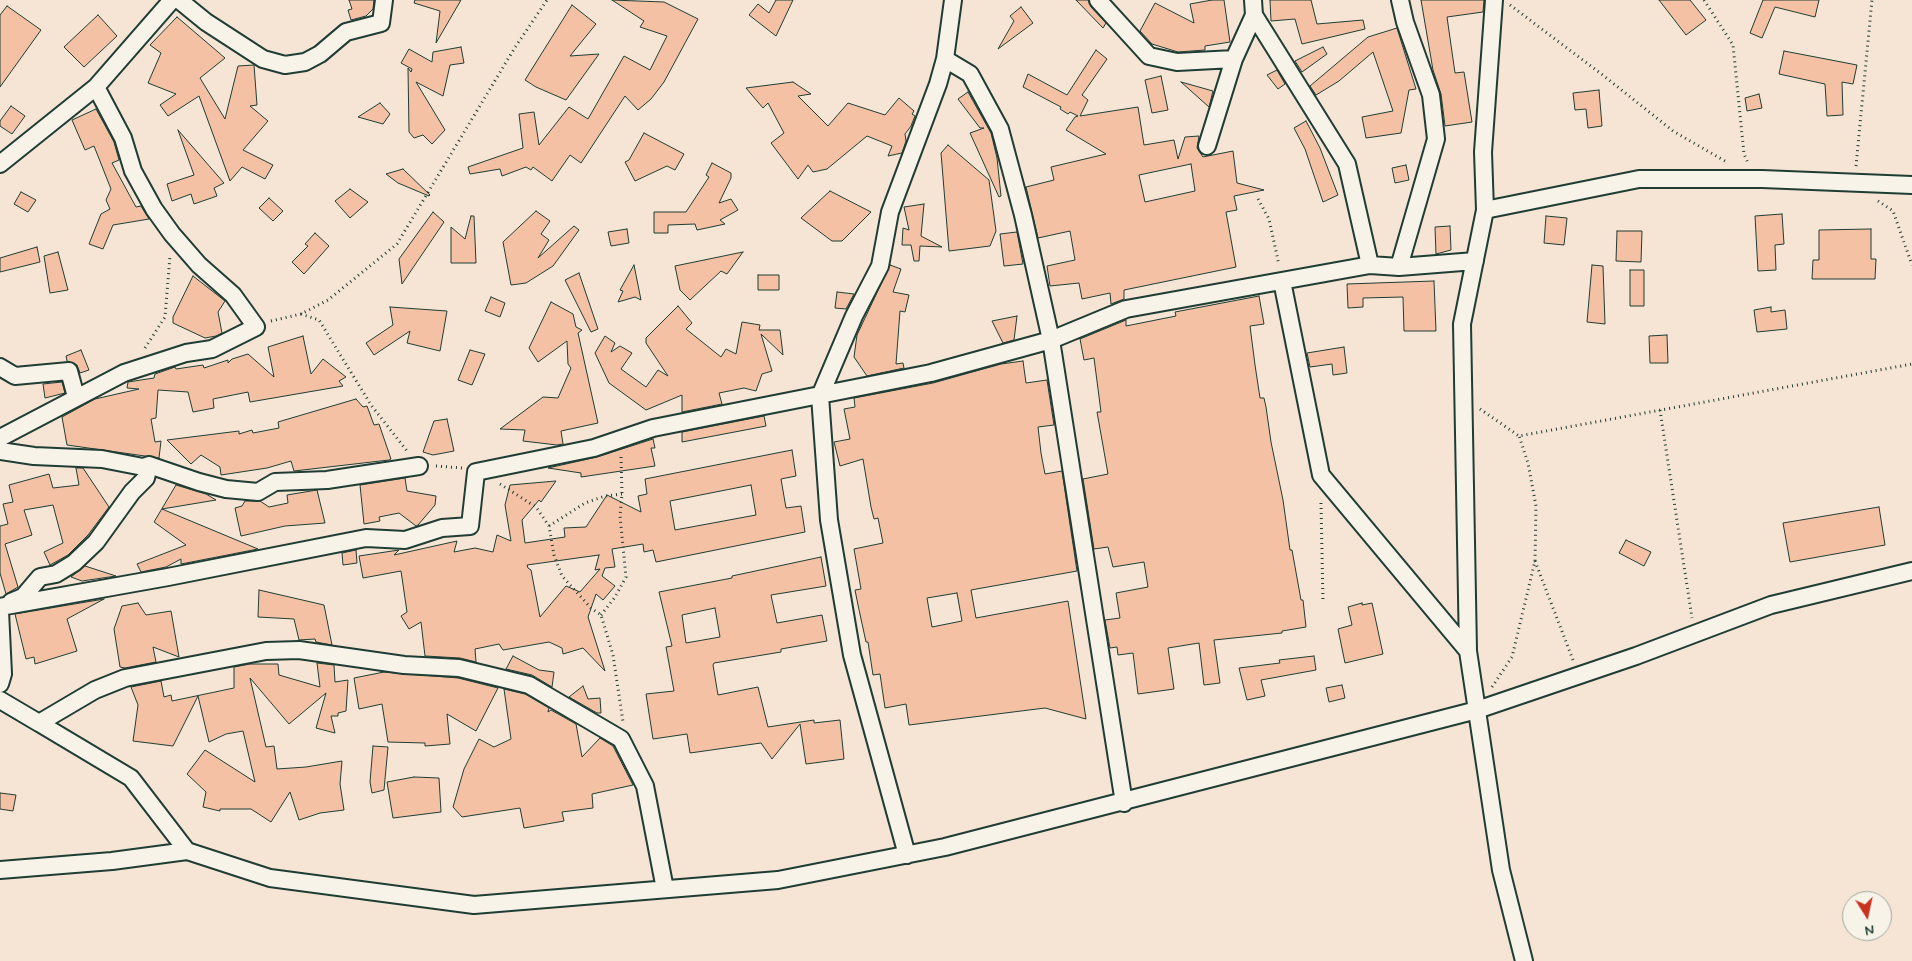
<!DOCTYPE html>
<style>
body{margin:0}
#map{position:relative;width:1912px;height:961px;overflow:hidden;background:#f6e4d4;font-family:Mynerve,sans-serif}
canvas{display:block}
.north{position:absolute;left:1842px;top:891px;width:50px;height:50px;box-sizing:border-box;background:#f7f3e8;border:1px solid #a1aaa0;border-radius:50%;rotate:170deg;font-size:14px;font-weight:700;line-height:20px;text-align:center;color:#1f3d34}
.north::after{content:'';display:block;margin:auto;width:18px;height:22px;background:#c8321e;clip-path:polygon(50% 0,100% 100%,50% 72%,0 100%)}
</style>
<div id="map">
<canvas width="1912" height="961"></canvas>
<div class="north">N</div>
</div>
<script>
const c = document.querySelector('canvas').getContext('2d');
c.lineJoin = 'round';
function paint(path, color) { c.fillStyle = color; c.fill(path, 'evenodd'); }
const poly = rows => new Path2D(rows.map(r => 'M' + r).join(''));
function trace(path, color, width, dash) { c.strokeStyle = color; c.lineWidth = width; c.lineCap = dash ? 'butt' : 'round'; c.setLineDash(dash || []); c.stroke(path); }
const building = poly([
 [349,0,374,0,373,9,366,16,351,20,348,10,352,9,349,0],
 [415,0,461,0,436,43,440,11,414,3,415,0],
 [612,0,664,2,698,19,664,82,651,99,638,110,625,96,581,163,570,155,552,181,533,167,531,170,526,167,502,176,500,169,470,174,468,167,523,148,519,114,534,112,539,145,569,107,588,119,624,56,650,70,667,36,640,27,644,21,612,0],
 [776,0,793,0,776,36,749,15,758,4,769,13,776,0],
 [1076,0,1088,0,1091,7,1106,23,1103,28,1076,0],
 [1212,0,1224,0,1230,42,1205,46,1205,50,1178,52,1152,44,1140,31,1155,3,1194,23,1190,4,1212,0],
 [1270,0,1311,0,1317,24,1363,20,1365,29,1302,44,1295,19,1271,21,1270,0],
 [1421,0,1484,0,1483,12,1447,17,1455,73,1464,72,1472,122,1445,126,1441,94,1433,70,1421,0],
 [1659,0,1690,0,1706,20,1686,35,1659,0],
 [1763,0,1819,0,1815,17,1775,7,1762,38,1750,33,1763,0],
 [572,5,596,24,570,56,599,54,566,100,536,87,525,80,572,5],
 [7,6,41,30,0,87,0,15,7,6],
 [1021,7,1033,23,998,49,1014,21,1010,16,1021,7],
 [98,15,117,36,84,67,64,47,98,15],
 [177,17,225,58,200,78,225,119,238,66,254,65,257,105,250,106,268,121,243,150,273,165,265,179,242,167,230,181,199,96,168,116,160,105,176,94,148,83,161,53,150,45,177,17],
 [1397,28,1416,89,1409,90,1401,133,1366,138,1362,117,1393,111,1373,52,1339,81,1316,95,1310,86,1368,37,1397,28],
 [461,47,464,63,450,65,443,96,416,82,445,130,432,144,423,135,414,138,409,132,408,68,411,72,412,69,401,63,409,49,432,62,433,52,461,47],
 [1323,47,1327,54,1302,72,1295,61,1323,47],
 [1096,50,1107,59,1082,95,1088,100,1080,116,1138,107,1144,145,1174,140,1178,159,1185,137,1199,136,1197,148,1203,157,1233,151,1237,183,1264,190,1234,196,1237,210,1226,212,1236,267,1124,290,1124,299,1111,304,1110,293,1082,299,1079,283,1050,286,1047,266,1075,260,1070,231,1038,238,1026,187,1054,180,1051,167,1106,154,1066,130,1075,117,1078,116,1070,112,1068,114,1060,109,1061,107,1023,87,1028,74,1067,95,1096,50],
 [1191,164,1195,191,1145,202,1139,175,1191,164],
 [1784,51,1857,65,1853,84,1842,82,1843,115,1827,116,1825,84,1779,74,1784,51],
 [1277,70,1285,84,1278,89,1267,75,1277,70],
 [1161,76,1168,110,1152,113,1145,80,1161,76],
 [793,82,811,94,798,96,828,126,848,103,885,115,899,98,914,111,912,114,915,116,911,126,905,134,906,141,902,153,888,156,892,146,867,136,827,169,813,172,808,165,798,179,771,143,784,133,768,103,763,108,746,88,793,82],
 [1181,82,1213,91,1209,107,1181,82],
 [1599,90,1602,126,1588,128,1586,109,1575,110,1573,93,1599,90],
 [968,92,991,133,997,158,1001,196,999,197,970,133,984,128,980,128,958,99,968,92],
 [1759,94,1762,108,1747,111,1745,98,1759,94],
 [380,103,390,114,383,124,358,117,380,103],
 [11,106,25,116,12,134,0,126,0,121,11,106],
 [96,109,114,142,119,160,112,163,136,207,141,206,149,219,113,225,103,249,89,244,101,214,110,209,106,200,111,189,94,146,85,150,72,120,96,109],
 [1306,121,1320,148,1338,195,1323,202,1305,149,1294,128,1306,121],
 [178,130,224,183,214,188,217,196,194,204,191,194,172,201,167,184,194,175,178,130],
 [644,133,684,154,675,170,667,166,635,181,625,162,629,160,644,133],
 [948,145,989,180,996,231,990,246,949,251,941,153,948,145],
 [712,163,731,173,731,178,719,203,731,199,738,210,720,220,725,224,697,230,695,224,668,225,668,233,654,233,654,212,686,212,709,177,706,175,712,163],
 [1406,165,1409,180,1395,183,1392,168,1406,165],
 [403,169,430,195,429,196,398,183,386,174,403,169],
 [350,189,368,202,350,218,335,201,350,189],
 [830,191,871,212,842,241,832,241,801,218,830,191],
 [21,192,36,200,28,212,14,204,21,192],
 [269,198,283,211,273,221,259,208,269,198],
 [924,204,921,236,942,247,920,246,919,261,914,261,911,245,902,245,903,228,909,230,904,207,924,204],
 [536,211,550,221,541,234,549,240,538,258,574,226,579,230,553,266,526,283,511,285,503,242,536,211],
 [433,212,444,222,402,284,399,259,433,212],
 [1782,214,1784,244,1775,245,1776,270,1758,271,1755,216,1782,214],
 [471,216,474,216,476,263,451,263,451,227,465,239,471,216],
 [1546,216,1567,218,1564,245,1544,243,1546,216],
 [1450,226,1451,250,1436,254,1435,227,1450,226],
 [627,229,629,243,611,246,608,232,627,229],
 [1871,229,1871,259,1876,259,1875,279,1812,279,1813,260,1819,260,1819,230,1871,229],
 [1617,231,1642,231,1641,262,1616,261,1617,231],
 [1017,232,1023,264,1004,266,1000,234,1017,232],
 [315,233,329,246,304,274,292,262,308,246,305,244,315,233],
 [37,247,40,262,0,272,0,258,37,247],
 [58,252,68,290,50,293,44,256,58,252],
 [743,252,727,274,721,271,690,300,680,290,675,266,743,252],
 [634,265,641,300,635,297,618,302,623,291,620,290,634,265],
 [890,265,901,269,893,292,909,295,905,312,900,311,896,364,903,363,904,368,867,376,854,357,857,335,890,265],
 [1592,265,1603,266,1605,324,1587,322,1592,265],
 [1630,270,1644,270,1644,306,1630,306,1630,270],
 [579,273,598,329,591,332,565,280,579,273],
 [758,275,779,275,779,290,758,290,758,275],
 [193,276,225,301,218,312,222,333,216,336,205,338,173,323,173,317,193,276],
 [1434,281,1436,331,1404,331,1403,297,1363,298,1363,307,1348,308,1347,284,1434,281],
 [837,292,854,294,846,309,835,308,837,292],
 [1259,296,1264,324,1250,326,1255,365,1260,398,1264,398,1266,407,1271,442,1283,500,1290,550,1292,550,1301,600,1303,600,1306,627,1282,631,1282,633,1214,640,1220,683,1204,685,1199,643,1168,648,1174,689,1138,694,1133,653,1118,655,1117,647,1110,648,1105,620,1120,618,1116,593,1148,587,1144,562,1113,567,1108,547,1094,549,1083,479,1108,474,1097,412,1101,412,1094,358,1084,360,1080,339,1126,320,1126,326,1176,316,1175,312,1259,296],
 [491,297,505,303,500,317,485,311,491,297],
 [551,302,573,314,576,327,582,330,578,333,598,423,561,431,563,444,557,445,523,441,525,430,500,429,543,397,558,398,571,368,568,364,567,341,538,362,529,348,551,302],
 [678,306,692,323,686,329,721,357,726,349,736,354,742,322,760,325,759,330,780,330,783,355,761,334,772,371,762,374,756,391,744,388,719,393,722,404,682,412,682,395,646,410,609,383,595,353,605,336,615,343,611,352,620,346,632,353,621,369,646,387,658,370,668,376,646,343,646,338,678,306],
 [390,307,447,311,440,351,407,343,410,331,374,355,366,343,393,325,390,307],
 [1771,307,1771,312,1785,310,1787,329,1757,332,1754,310,1771,307],
 [1017,316,1014,340,1003,343,992,321,1017,316],
 [1667,335,1668,363,1650,363,1649,336,1667,335],
 [303,336,311,374,323,359,346,377,339,381,343,386,250,402,248,392,213,399,214,408,193,412,188,392,158,390,156,418,151,419,155,442,161,441,159,458,67,445,62,417,95,399,139,389,127,388,128,382,154,378,155,374,175,367,176,369,203,365,204,368,228,360,228,363,232,359,248,354,274,377,268,347,303,336],
 [1344,347,1347,373,1333,375,1332,364,1310,367,1307,353,1344,347],
 [81,350,89,370,80,373,77,365,67,361,66,356,81,350],
 [470,350,485,354,472,385,458,380,470,350],
 [1023,361,1026,383,1047,380,1054,425,1038,427,1041,453,1045,474,1062,471,1077,571,971,590,976,618,1068,601,1086,719,1045,708,909,725,906,704,885,708,880,674,873,675,868,642,866,642,858,605,855,590,861,589,854,549,883,543,878,518,874,519,871,507,863,459,840,466,834,442,850,439,844,409,855,407,854,398,933,383,1001,364,1023,361],
 [957,593,962,621,932,627,927,598,957,593],
 [62,382,65,393,45,398,43,384,62,382],
 [356,399,363,407,367,406,374,425,379,424,391,459,389,460,294,471,291,461,267,468,221,475,220,467,201,455,191,464,167,440,239,431,239,434,252,430,253,433,279,428,278,422,356,399],
 [764,416,766,426,682,442,682,432,764,416],
 [447,419,454,451,433,455,423,452,434,421,447,419],
 [653,439,655,448,651,448,655,466,581,477,581,473,548,468,597,457,653,439],
 [792,450,796,476,781,479,786,508,801,506,805,532,656,562,653,550,644,552,643,544,612,549,615,567,605,568,602,576,615,586,603,600,596,594,588,617,605,671,583,648,563,654,562,648,549,642,503,650,499,644,475,649,476,662,460,658,425,656,421,622,409,629,401,616,407,612,401,571,363,578,359,556,399,550,394,555,457,541,454,552,475,548,493,552,497,535,511,541,505,505,510,485,556,481,541,502,539,500,522,520,525,543,565,537,564,528,586,527,607,495,641,512,638,496,647,494,645,479,792,450],
 [751,485,756,515,675,530,670,501,751,485],
 [599,555,595,570,600,569,580,592,566,586,540,617,531,570,528,568,527,565,599,555],
 [76,468,83,468,109,507,88,535,68,555,50,565,44,552,63,543,53,505,24,510,32,535,5,544,18,587,6,594,0,573,0,526,8,524,3,504,13,502,9,485,49,474,53,488,79,485,76,468],
 [405,478,407,491,436,496,435,505,418,525,416,526,399,513,379,517,380,521,364,524,360,485,405,478],
 [176,485,206,494,216,500,162,509,258,549,181,564,181,559,166,567,141,572,137,564,186,545,154,522,176,485],
 [317,490,325,523,285,526,241,536,235,508,242,506,245,501,260,501,269,507,288,503,287,495,317,490],
 [1879,507,1885,545,1790,562,1783,523,1879,507],
 [1626,540,1651,552,1644,566,1619,553,1626,540],
 [356,550,357,563,343,565,342,553,356,550],
 [821,557,826,586,771,595,777,623,822,615,827,641,781,649,781,652,714,663,713,665,718,695,758,687,768,727,814,720,814,723,840,720,844,759,806,764,800,724,772,759,761,743,690,753,687,734,653,739,646,694,674,691,666,647,672,646,659,592,732,578,732,576,821,557],
 [715,608,720,637,686,643,682,615,715,608],
 [85,566,116,576,82,581,71,577,85,566],
 [259,590,324,605,332,645,316,642,315,639,299,640,294,619,258,617,259,590],
 [104,599,67,619,77,651,35,664,34,657,26,659,15,614,104,599],
 [138,603,146,615,171,611,179,657,153,647,156,662,125,668,120,667,114,629,122,606,138,603],
 [1362,603,1362,605,1372,603,1383,654,1345,663,1338,629,1352,625,1348,607,1362,603],
 [513,656,539,670,554,672,552,687,532,675,506,669,513,656],
 [1314,656,1316,670,1261,680,1265,696,1247,700,1239,668,1280,663,1279,660,1314,656],
 [317,663,334,665,335,682,348,680,346,711,338,713,338,716,331,716,335,733,316,728,326,693,289,724,250,678,266,747,274,746,277,769,306,767,342,761,340,784,344,810,320,813,299,820,290,792,271,822,251,809,220,809,220,811,203,807,206,792,187,774,205,750,255,782,243,731,226,734,209,742,198,696,173,746,133,741,138,705,131,687,161,681,164,697,171,695,172,701,234,688,234,667,250,664,278,664,279,675,320,687,317,663],
 [384,672,458,678,498,688,476,731,447,714,450,744,425,746,425,743,388,742,382,704,359,709,354,678,384,672],
 [1342,685,1345,698,1329,702,1326,688,1342,685],
 [583,686,588,699,600,698,601,713,597,713,569,697,583,686],
 [504,689,525,694,549,708,548,712,551,710,576,724,582,757,600,738,613,746,633,785,592,794,593,808,562,812,564,821,524,828,520,808,462,817,453,807,464,769,479,739,494,747,511,739,504,689],
 [373,746,388,747,384,790,372,793,370,782,373,746],
 [414,777,439,778,441,812,393,818,387,782,414,777],
 [0,793,16,795,13,811,0,809,0,793]
]);
const path = poly([
 [1704,0,1733,45,1744,154,1748,163],
 [1510,5,1604,76,1673,131,1725,161],
 [1856,166,1872,0],
 [1258,199,1269,219,1279,265],
 [1878,201,1893,211,1912,265],
 [301,314,319,320,371,405,407,451],
 [271,321,301,314,328,300,397,244,514,49,547,0],
 [145,348,165,317,170,256],
 [1480,409,1519,436,1912,364],
 [1660,410,1692,618],
 [436,466,462,468],
 [500,484,536,507,549,526,554,555,562,576,591,608,601,615,613,655,623,722],
 [1321,503,1323,603],
 [549,526,585,503,605,496,622,494],
 [1535,561,1573,660],
 [601,615,615,597,626,577,620,516,622,494,621,457],
 [1492,687,1512,657,1535,561,1536,506,1528,463,1519,436]
]);
const minor = poly([
 [179,0,206,22,263,59,285,65,305,62,320,54,346,32,381,23,384,0],
 [1098,0,1149,56,1177,62,1234,59],
 [1253,0,1254,15,1347,164,1370,265],
 [1494,0,1483,152,1485,210,1462,324,1468,651,1501,870,1524,961],
 [945,59,970,74,1000,129,1023,215,1051,340,1124,803],
 [1207,146,1234,59,1254,15],
 [0,164,96,87,172,0],
 [1485,210,1639,179,1762,179,1912,185],
 [1399,267,1436,139,1431,95,1405,22,1400,0],
 [1282,281,1321,475,1468,651],
 [0,367,15,376,69,371,76,397],
 [0,438,124,373,186,353,212,349,256,327,233,295,199,265,172,234,154,209,133,171,123,138,96,87],
 [0,451,34,456,102,459,143,467,149,465,146,478,132,492,96,542,74,563,56,574,40,577,23,597,11,602],
 [149,465,199,482,226,489,258,492,275,482,327,480,419,466],
 [0,607,168,577,366,538,405,540,442,528,470,526,476,472,594,448,653,428,931,373,1051,340,1126,309,1370,265,1399,267,1475,261],
 [0,611,3,674,0,684],
 [0,700,39,723],
 [187,851,131,778,39,723,95,690,125,678,266,651,299,650,404,665,459,668,529,685,621,739,645,786,665,889],
 [907,855,852,655,829,520,820,396,854,316,880,266,890,212,938,84,945,59,953,0],
 [0,870,112,861,187,851,270,878,474,905,778,880,945,847,1477,710,1636,656,1771,605,1912,571]
]);
paint(building, '#f4c1a5');
trace(building, '#1f3d34', 1);
trace(minor, '#1f3d34', 20);
trace(path, '#1f3d34', 3, [1, 4]);
trace(minor, '#f7f3e8', 16);
</script>
